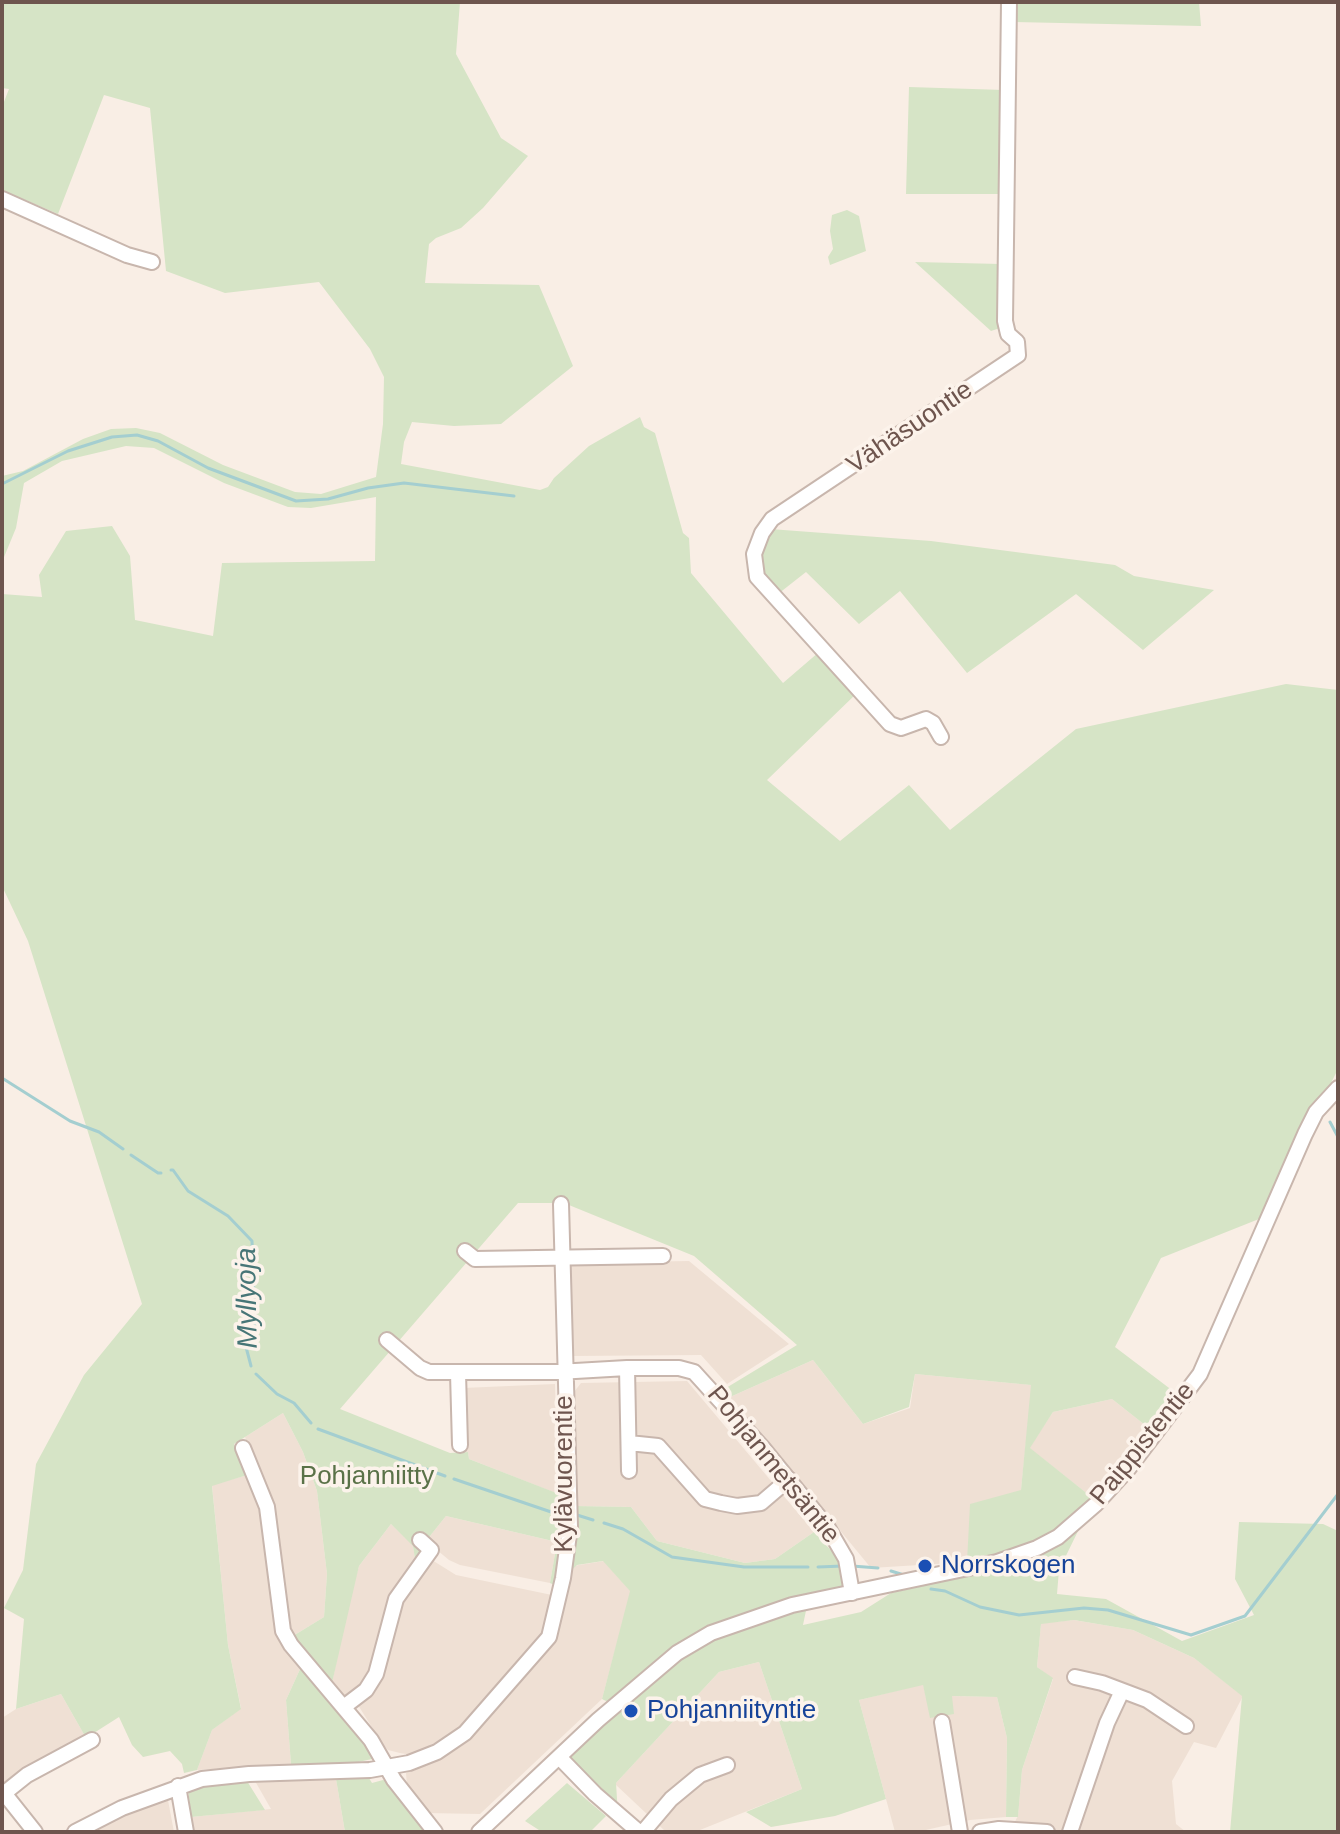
<!DOCTYPE html>
<meta charset="utf-8">
<style>
body{margin:0}
#map{position:relative;width:1340px;height:1834px;overflow:hidden;background:#f9eee5;font-family:Helvetica,sans-serif}
canvas{display:block}
.frame{position:absolute;inset:0;border:4px solid #6e554e;pointer-events:none}
</style>
<div id="map">
<canvas width="1340" height="1834"></canvas>
<div class="frame"></div>
</div>
<script>
const c = document.querySelector('canvas').getContext('2d');
c.lineJoin = 'round';
function paint(path, color) { c.fillStyle = color; c.fill(path, 'evenodd'); }
const poly = rows => new Path2D(rows.map(r => 'M' + r).join(''));
function trace(path, color, width, dash) { c.strokeStyle = color; c.lineWidth = width; c.lineCap = dash ? 'butt' : 'round'; c.setLineDash(dash || []); c.stroke(path); }
function drawText(font, color, halo, rows, align = 'center') {
  c.font = font + ' Helvetica,sans-serif'; c.lineWidth = 7; c.setLineDash([]); c.textBaseline = 'middle'; c.strokeStyle = halo; c.fillStyle = color; for (const [text, x, y, turn = 0] of rows) {
    c.save(); c.translate(x, y); c.rotate((+turn || 0) * Math.PI / 180); c.textAlign = isNaN(turn) ? turn : align; if (halo) c.strokeText(text, 0, 0); c.fillText(text, 0, 0); c.restore();
  }
}
const residential = poly([
 [689,1261,789,1344,727,1384,701,1355,572,1356,571,1263],
 [813,1360,863,1424,910,1408,915,1374,1032,1385,1021,1490,968,1562,871,1568,730,1397],
 [687,1381,814,1532,775,1559,745,1563,657,1541,631,1507,575,1506,574,1392,581,1383],
 [555,1384,558,1494,469,1459,468,1452,463,1452,463,1388],
 [1112,1399,1150,1429,1094,1499,1029,1448,1053,1412],
 [283,1413,303,1452,317,1491,327,1574,324,1617,293,1636,288,1629,273,1506,245,1437],
 [247,1475,261,1508,276,1633,286,1651,301,1667,286,1700,291,1764,197,1770,212,1730,241,1708,228,1645,212,1485],
 [446,1516,557,1542,550,1583,460,1565,449,1560,426,1541],
 [391,1524,413,1545,415,1559,366,1681,345,1697,332,1683,348,1604,359,1566],
 [432,1560,456,1575,552,1595,544,1636,459,1730,412,1755,400,1753,388,1750,383,1745,358,1705,399,1602],
 [604,1561,631,1591,602,1699,480,1814,425,1813,407,1786,406,1773,471,1737,556,1641,573,1566],
 [1074,1620,1133,1630,1194,1658,1243,1696,1216,1748,1194,1742,1172,1781,1176,1824,1186,1832,1009,1832,1018,1816,1022,1770,1053,1679,1037,1667,1041,1623],
 [759,1662,802,1789,695,1832,666,1832,615,1784,719,1672],
 [923,1684,931,1718,952,1696,997,1697,1007,1738,1006,1817,970,1820,917,1832,895,1832,859,1700],
 [61,1694,86,1738,2,1790,2,1718,16,1709],
 [336,1779,345,1832,194,1832,191,1817,271,1809,255,1781],
 [167,1795,174,1832,86,1832]
]);
const green = poly([
 [2,2,460,2,456,54,501,138,528,156,483,208,461,228,436,238,429,244,425,283,539,285,573,366,501,424,454,426,412,422,404,442,401,464,540,490,548,487,554,478,589,446,640,417,644,427,655,433,683,533,689,538,691,573,783,683,819,652,856,694,767,780,840,841,909,785,950,830,1076,729,1286,684,1338,690,1338,1069,1264,1217,1161,1258,1115,1347,1177,1394,1150,1429,1112,1399,1053,1412,1030,1448,1094,1499,1056,1532,1035,1544,967,1562,970,1504,1021,1490,1031,1385,915,1374,909,1407,863,1424,813,1360,730,1397,731,1395,726,1388,797,1345,694,1256,564,1203,518,1203,340,1409,450,1453,468,1452,469,1459,559,1494,575,1506,631,1507,657,1541,745,1563,775,1559,814,1532,850,1571,852,1593,808,1601,803,1625,861,1612,891,1593,1000,1569,1040,1555,1081,1525,1059,1570,1057,1594,1106,1599,1182,1641,1254,1615,1235,1579,1239,1522,1323,1524,1338,1531,1338,1832,1230,1832,1242,1696,1194,1658,1133,1630,1074,1620,1041,1624,1037,1667,1053,1678,1022,1770,1018,1817,1006,1817,1007,1738,997,1697,952,1696,954,1714,930,1718,923,1685,859,1700,886,1799,835,1816,771,1827,746,1812,802,1789,759,1662,719,1672,616,1783,618,1815,560,1758,614,1705,602,1699,630,1591,603,1561,577,1565,563,1578,561,1588,550,1583,557,1542,446,1516,426,1541,432,1560,411,1567,415,1559,413,1546,391,1524,359,1566,332,1683,293,1636,324,1617,327,1574,317,1491,303,1452,283,1413,234,1444,247,1475,212,1486,228,1645,241,1709,212,1730,197,1770,184,1773,182,1764,170,1751,143,1757,132,1745,119,1717,86,1738,61,1694,16,1709,24,1619,4,1608,23,1570,36,1464,84,1375,142,1304,28,941,2,886,2,594,42,597,39,575,66,531,112,526,130,556,135,620,213,636,222,563,375,561,376,497,311,508,288,507,224,483,154,448,126,446,62,461,24,483,16,528,2,562,2,476,23,471,83,439,111,429,136,428,160,433,223,465,295,492,321,494,376,477,383,424,384,377,370,349,319,282,225,293,166,271,150,108,104,95,58,214,2,190,2,107,9,89,2,88],
 [1015,2,1199,2,1201,26,1014,22],
 [909,87,1004,90,1003,194,906,194],
 [847,210,859,216,866,251,830,265,828,257,833,249,830,231,832,215],
 [915,262,1001,264,1000,328,991,331],
 [770,529,931,541,1115,565,1134,576,1214,590,1143,650,1076,594,967,673,900,591,859,624,806,572,778,594,760,575,758,553],
 [301,1667,374,1754,372,1759,349,1764,291,1764,286,1700],
 [369,1778,372,1783,383,1780,391,1782,429,1832,345,1832,336,1779],
 [247,1781,265,1810,191,1817,188,1788,202,1783],
 [567,1783,606,1816,590,1832,542,1832,525,1821]
]);
const stream = poly([
 [2,484,68,451,112,437,137,435,158,441,208,468,296,501,328,499,368,488,404,483,514,496],
 [2,1078,70,1121,99,1132,123,1149],
 [1330,1122,1338,1137],
 [131,1155,158,1173,161,1173],
 [171,1170,173,1170,188,1191,228,1216,252,1241,255,1327,246,1337,246,1347,251,1366],
 [256,1374,277,1394,294,1403,311,1423],
 [318,1429,445,1476],
 [454,1479,560,1515],
 [577,1515,593,1520],
 [604,1523,623,1529,672,1557,744,1567,808,1567],
 [852,1566,878,1568],
 [818,1567,843,1566],
 [891,1571,904,1575],
 [931,1589,945,1591,980,1607,1019,1615,1084,1608,1108,1610,1191,1635,1245,1616,1338,1494]
]);
const minor = poly([
 [2,199,127,255,152,262],
 [941,737,933,723,926,719,901,728,890,724,757,577,754,554,762,533,772,519,1018,355,1017,342,1008,334,1005,321,1009,2],
 [465,1251,475,1259,663,1256],
 [387,1340,420,1368,429,1372,558,1372,627,1368,679,1368,694,1372,762,1447,828,1528,846,1559,852,1593],
 [627,1368,629,1471],
 [458,1373,460,1445],
 [629,1443,658,1446,705,1499,721,1503,737,1506,761,1503,789,1479],
 [243,1448,267,1507,283,1631,291,1645,371,1740,394,1780,435,1832],
 [1075,1677,1102,1683,1147,1700,1186,1726],
 [345,1706,366,1690,376,1674,396,1599,431,1550,420,1540],
 [942,1722,960,1832],
 [560,1758,595,1794,639,1832],
 [178,1786,186,1832],
 [4,1793,35,1832],
 [2,1795,27,1775,92,1740],
 [75,1832,122,1808,202,1779,249,1774,370,1770,409,1763,437,1752,465,1733,549,1637,563,1578,570,1527,561,1204],
 [479,1832,598,1720,677,1653,711,1633,792,1605,997,1562,1037,1548,1058,1537,1096,1504,1128,1469,1200,1374,1305,1134,1316,1112,1338,1088],
 [643,1832,671,1799,700,1775,727,1765],
 [980,1832,999,1829,1047,1832],
 [1070,1832,1107,1723,1122,1691]
]);
const markers = [
 [925,1566,8,"#1a4fb4"],
 [631,1711,8,"#1a4fb4"]
];
const streetNames = [
 ["Vähäsuontie",910,428,-34],
 ["Paippistentie",1143,1444,-51],
 ["Pohjanmetsäntie",773,1465,51],
 ["Kylävuorentie",565,1474,-90]
];
const parkNames = [
 ["Pohjanniitty",367,1477]
];
const transitNames = [
 ["Norrskogen",941,1566],
 ["Pohjanniityntie",647,1711]
];
const waterNames = [
 ["Myllyoja",248,1298,-91]
];
paint(residential, '#efe0d4');
paint(green, '#d6e4c6');
trace(stream, '#a4ced0', 3);
trace(minor, '#c8b6ad', 18);
trace(minor, '#fff', 14);
for (const [x, y, r, color] of markers) { const dot = new Path2D(); dot.arc(x, y, r, 0, 2 * Math.PI); c.fillStyle = color; c.fill(dot); trace(dot, '#fcf3eb', 3); }
drawText('26px', '#6e554e', '#fcf3eb', streetNames);
drawText('26px', '#5a7248', '#fcf3eb', parkNames);
drawText('26px', '#164399', '#fcf3eb', transitNames, 'left');
drawText('italic 28px', '#477677', '#fcf3eb', waterNames);
</script>
